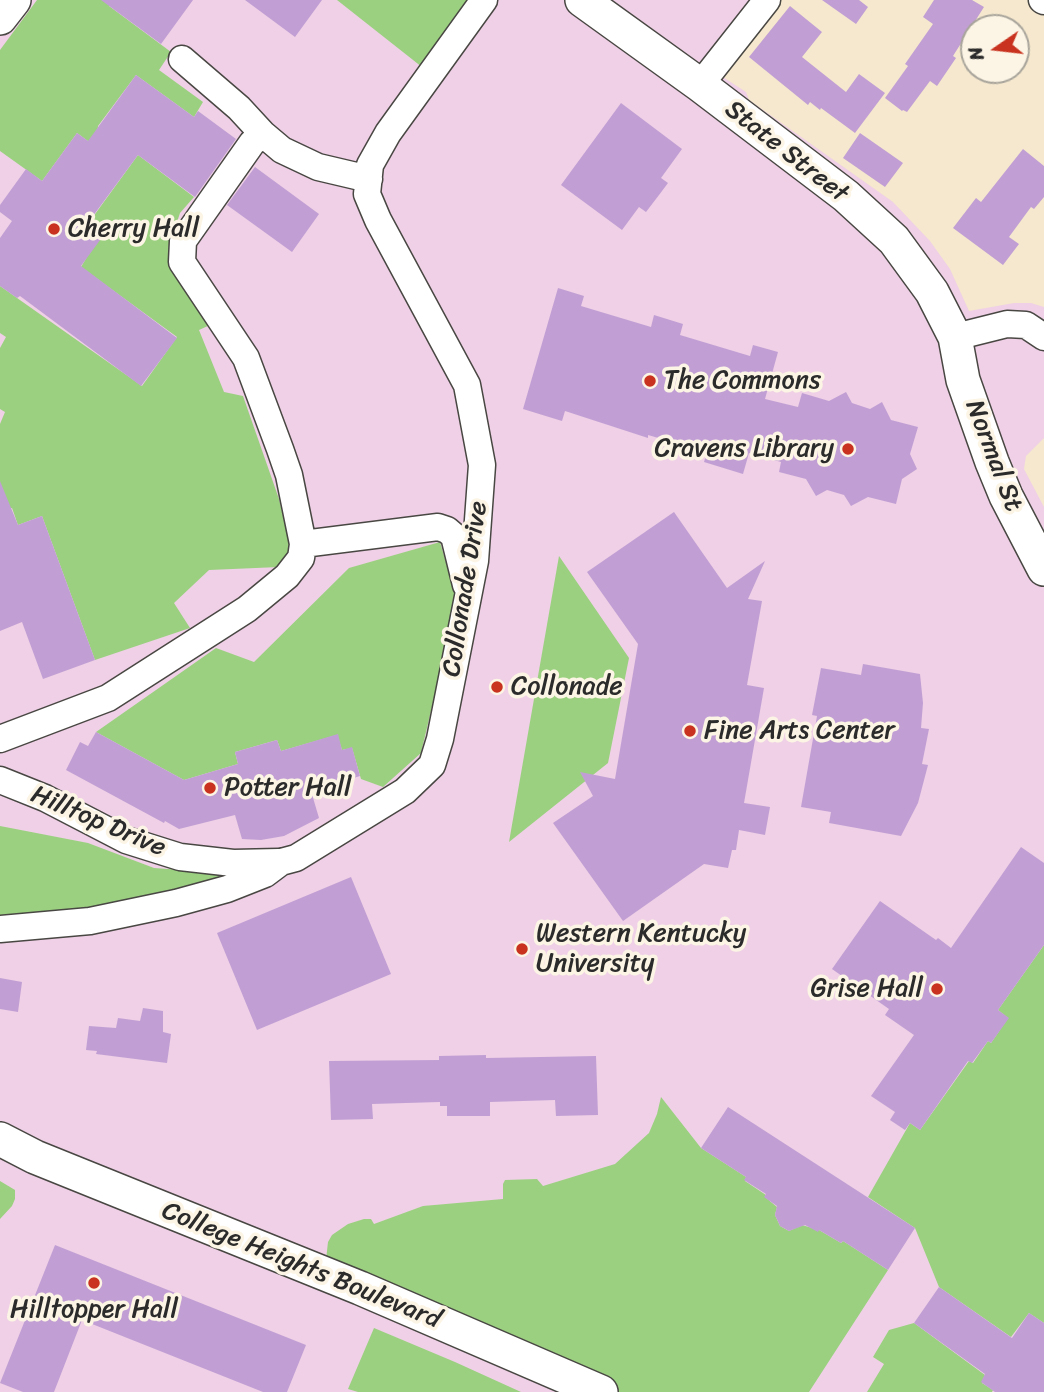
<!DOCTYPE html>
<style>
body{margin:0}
#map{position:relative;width:1044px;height:1392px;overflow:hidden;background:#f5e8ce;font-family:Sriracha,sans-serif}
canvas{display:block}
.north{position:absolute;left:960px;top:14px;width:70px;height:70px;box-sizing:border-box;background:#fcf5e5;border:2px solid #a8a49b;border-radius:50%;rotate:256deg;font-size:19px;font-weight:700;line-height:28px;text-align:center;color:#2b2b2b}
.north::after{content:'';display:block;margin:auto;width:24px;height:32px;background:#c8321e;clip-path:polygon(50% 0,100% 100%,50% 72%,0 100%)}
</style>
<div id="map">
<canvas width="1044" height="1392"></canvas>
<div class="north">N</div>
</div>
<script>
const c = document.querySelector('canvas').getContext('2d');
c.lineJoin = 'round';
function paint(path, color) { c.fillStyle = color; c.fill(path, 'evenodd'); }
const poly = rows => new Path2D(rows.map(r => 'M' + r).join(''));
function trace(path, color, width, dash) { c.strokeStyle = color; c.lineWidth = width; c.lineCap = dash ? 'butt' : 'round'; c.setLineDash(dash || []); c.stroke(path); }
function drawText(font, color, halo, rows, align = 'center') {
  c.font = font + ' Sriracha,sans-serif'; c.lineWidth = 7; c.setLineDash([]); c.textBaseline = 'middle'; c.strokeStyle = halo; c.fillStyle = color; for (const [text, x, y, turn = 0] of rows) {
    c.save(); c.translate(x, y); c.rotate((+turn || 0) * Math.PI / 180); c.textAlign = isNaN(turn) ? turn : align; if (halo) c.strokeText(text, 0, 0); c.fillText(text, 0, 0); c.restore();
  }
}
const built = poly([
 [0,0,757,0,706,66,746,92,749,100,893,202,930,241,950,269,969,311,1014,303,1031,303,1044,307,1044,438,1026,456,1024,469,1044,507,1044,1392,0,1392]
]);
const green = poly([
 [37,0,112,0,109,6,171,52,159,70,203,102,194,117,136,75,98,126,96,147,77,133,42,181,0,151,0,50],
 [337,0,477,0,427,71],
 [138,155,194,197,180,213,171,240,210,325,199,330,224,392,243,396,279,499,291,552,279,567,209,570,174,603,190,628,95,660,42,516,18,525,12,508,0,512,0,424,5,412,0,409,0,348,6,337,0,333,0,286,142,386,177,337,81,267,87,257,90,221],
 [440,542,457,601,421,753,383,787,361,779,352,748,342,750,337,735,281,751,277,740,235,752,238,764,184,780,96,732,216,648,254,662,349,568],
 [559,556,629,658,608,763,509,842],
 [0,826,88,843,154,868,211,872,261,870,173,898,0,919],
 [1044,945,1044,1323,1029,1313,1011,1337,939,1287,915,1228,868,1197,910,1123,920,1130,969,1061,973,1063,988,1041,991,1043,1008,1018,998,1010],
 [661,1097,701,1148,746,1177,745,1181,766,1195,765,1197,777,1207,775,1215,780,1226,789,1231,802,1225,819,1230,841,1243,843,1241,888,1270,809,1392,605,1392,326,1260,328,1242,332,1235,348,1224,364,1219,371,1219,374,1224,423,1206,503,1199,503,1184,505,1180,537,1179,543,1186,615,1164,649,1133,657,1114],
 [0,1181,15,1190,15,1199,12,1206,0,1219],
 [914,1323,985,1375,982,1383,993,1390,992,1392,867,1392,884,1364,873,1357,889,1330],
 [374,1328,455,1362,521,1392,358,1392,348,1389]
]);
const building = poly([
 [101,0,193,0,161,44],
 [245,0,322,0,295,37],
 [822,0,859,0,868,7,856,24],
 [934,0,972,0,984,7,953,56,956,58,937,86,930,81,907,112,903,110,902,111,885,98,908,66,905,64,933,24,923,17],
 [790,6,822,32,802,57,846,92,859,74,885,93,855,133,821,108,820,110,810,102,808,105,749,57],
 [136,75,194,117,198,111,236,139,195,197,138,155,90,220,106,232,81,266,177,338,141,386,20,296,17,298,0,286,0,238,12,221,0,212,0,205,26,169,42,181,77,133,88,141],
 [621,103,682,149,661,178,668,183,659,195,646,212,639,207,622,230,561,185],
 [860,133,903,163,885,187,843,158],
 [1023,149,1044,166,1044,197,1034,209,1031,207,1009,237,1019,244,1003,265,953,228,976,198,981,202],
 [255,167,319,214,292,252,227,205],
 [558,288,584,296,581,306,651,327,654,315,683,324,680,335,750,356,753,345,778,352,765,399,798,407,802,393,829,401,846,392,852,403,870,409,882,402,891,420,918,427,910,454,917,469,902,479,896,504,868,497,851,506,844,495,827,490,816,496,806,479,779,472,781,462,749,453,743,474,704,462,707,452,648,435,648,438,565,411,562,421,523,409],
 [0,481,18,525,42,516,95,660,43,679,22,622,0,631],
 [674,512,727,588,765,561,748,599,762,601,747,685,764,688,744,803,770,807,765,835,739,830,736,850,732,850,728,868,704,864,623,921,553,823,593,796,580,772,615,779,638,644,587,572],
 [863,664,920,674,923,703,921,728,929,729,922,764,928,765,918,803,901,836,829,823,831,812,801,807,817,716,812,715,821,668,861,675],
 [96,732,184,780,238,764,235,752,277,740,281,751,338,734,342,750,352,747,360,776,311,791,319,818,284,836,261,840,242,839,235,815,179,829,165,821,164,823,66,770,80,742,88,746],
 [1021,847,1044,863,1044,945,998,1010,1009,1018,991,1043,988,1041,972,1063,968,1061,920,1130,910,1123,905,1130,890,1120,895,1112,871,1096,914,1035,885,1015,889,1009,832,969,880,901,936,940,938,938,951,948],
 [351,877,391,974,257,1030,217,933],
 [0,978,22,982,18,1012,0,1009],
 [143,1008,163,1011,163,1032,171,1034,167,1063,96,1054,97,1051,86,1050,89,1026,116,1028,118,1018,140,1021],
 [486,1055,486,1058,596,1056,598,1115,556,1116,555,1100,490,1102,490,1116,447,1116,447,1106,440,1106,440,1102,372,1104,373,1119,331,1120,329,1061,439,1060,439,1056],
 [728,1107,915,1228,888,1270,843,1241,841,1243,819,1230,818,1232,805,1225,789,1231,780,1226,775,1215,777,1206,764,1197,766,1194,744,1180,746,1177,701,1148],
 [55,1245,306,1345,287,1392,263,1392,82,1320,54,1392,23,1392,0,1383],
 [939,1287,1012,1338,1029,1313,1044,1323,1044,1392,995,1392,981,1382,985,1374,914,1323]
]);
const minor = poly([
 [1042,0,1044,1],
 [182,59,239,108,263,134],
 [700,85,767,0],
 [955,337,1007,324,1026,325,1044,337],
 [303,544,438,527,447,530,454,536,466,585],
 [0,739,108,698,247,609,287,576,301,558,303,544,289,475,280,449,246,358,182,262,183,241,252,143,263,134,282,150,318,167,369,179],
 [0,780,45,798,126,840,180,857,233,863,279,862],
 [0,929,90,921,176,903,227,889,265,874,281,862,296,858,405,791,432,765,440,739,475,561,482,465,467,385,378,220,367,194,370,165,388,133,484,0]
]);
const tertiary = poly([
 [582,0,700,85,846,196,894,240,932,292,955,337,963,380,992,462,1006,496,1044,569],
 [0,18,14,0],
 [0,1139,35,1157,360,1288,601,1392]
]);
const markers = [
 [54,229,7,"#c8321e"],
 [650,381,7,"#c8321e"],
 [848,449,7,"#c8321e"],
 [497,687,7,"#c8321e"],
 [690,731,7,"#c8321e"],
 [210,788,7,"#c8321e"],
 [522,949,7,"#c8321e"],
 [937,989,7,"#c8321e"],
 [94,1283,7,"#c8321e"]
];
const streetNames = [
 ["State Street",786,152,38],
 ["Normal St",993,456,69],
 ["Collonade Drive",466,589,-81],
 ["Hilltop Drive",98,822,23],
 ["College Heights Boulevard",301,1266,22]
];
const poiNames = [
 ["Cherry Hall",68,229],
 ["The Commons",664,381],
 ["Cravens Library",834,449,"right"],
 ["Collonade",511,687],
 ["Fine Arts Center",704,731],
 ["Potter Hall",224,788],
 ["Western Kentucky",536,934],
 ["University",536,964],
 ["Grise Hall",923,989,"right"],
 ["Hilltopper Hall",94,1310,"center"]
];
paint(built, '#efd0e6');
paint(green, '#9bd080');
paint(building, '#c19fd4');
trace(minor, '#494743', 29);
trace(tertiary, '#494743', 36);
trace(minor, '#fff', 26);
trace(tertiary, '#fff', 33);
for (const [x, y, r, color] of markers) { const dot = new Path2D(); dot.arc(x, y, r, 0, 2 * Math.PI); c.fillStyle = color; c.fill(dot); trace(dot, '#fcf5e5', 2.5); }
drawText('26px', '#2b2b2b', '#fcf5e5', streetNames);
drawText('26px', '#2b2b2b', '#fcf5e5', poiNames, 'left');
</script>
